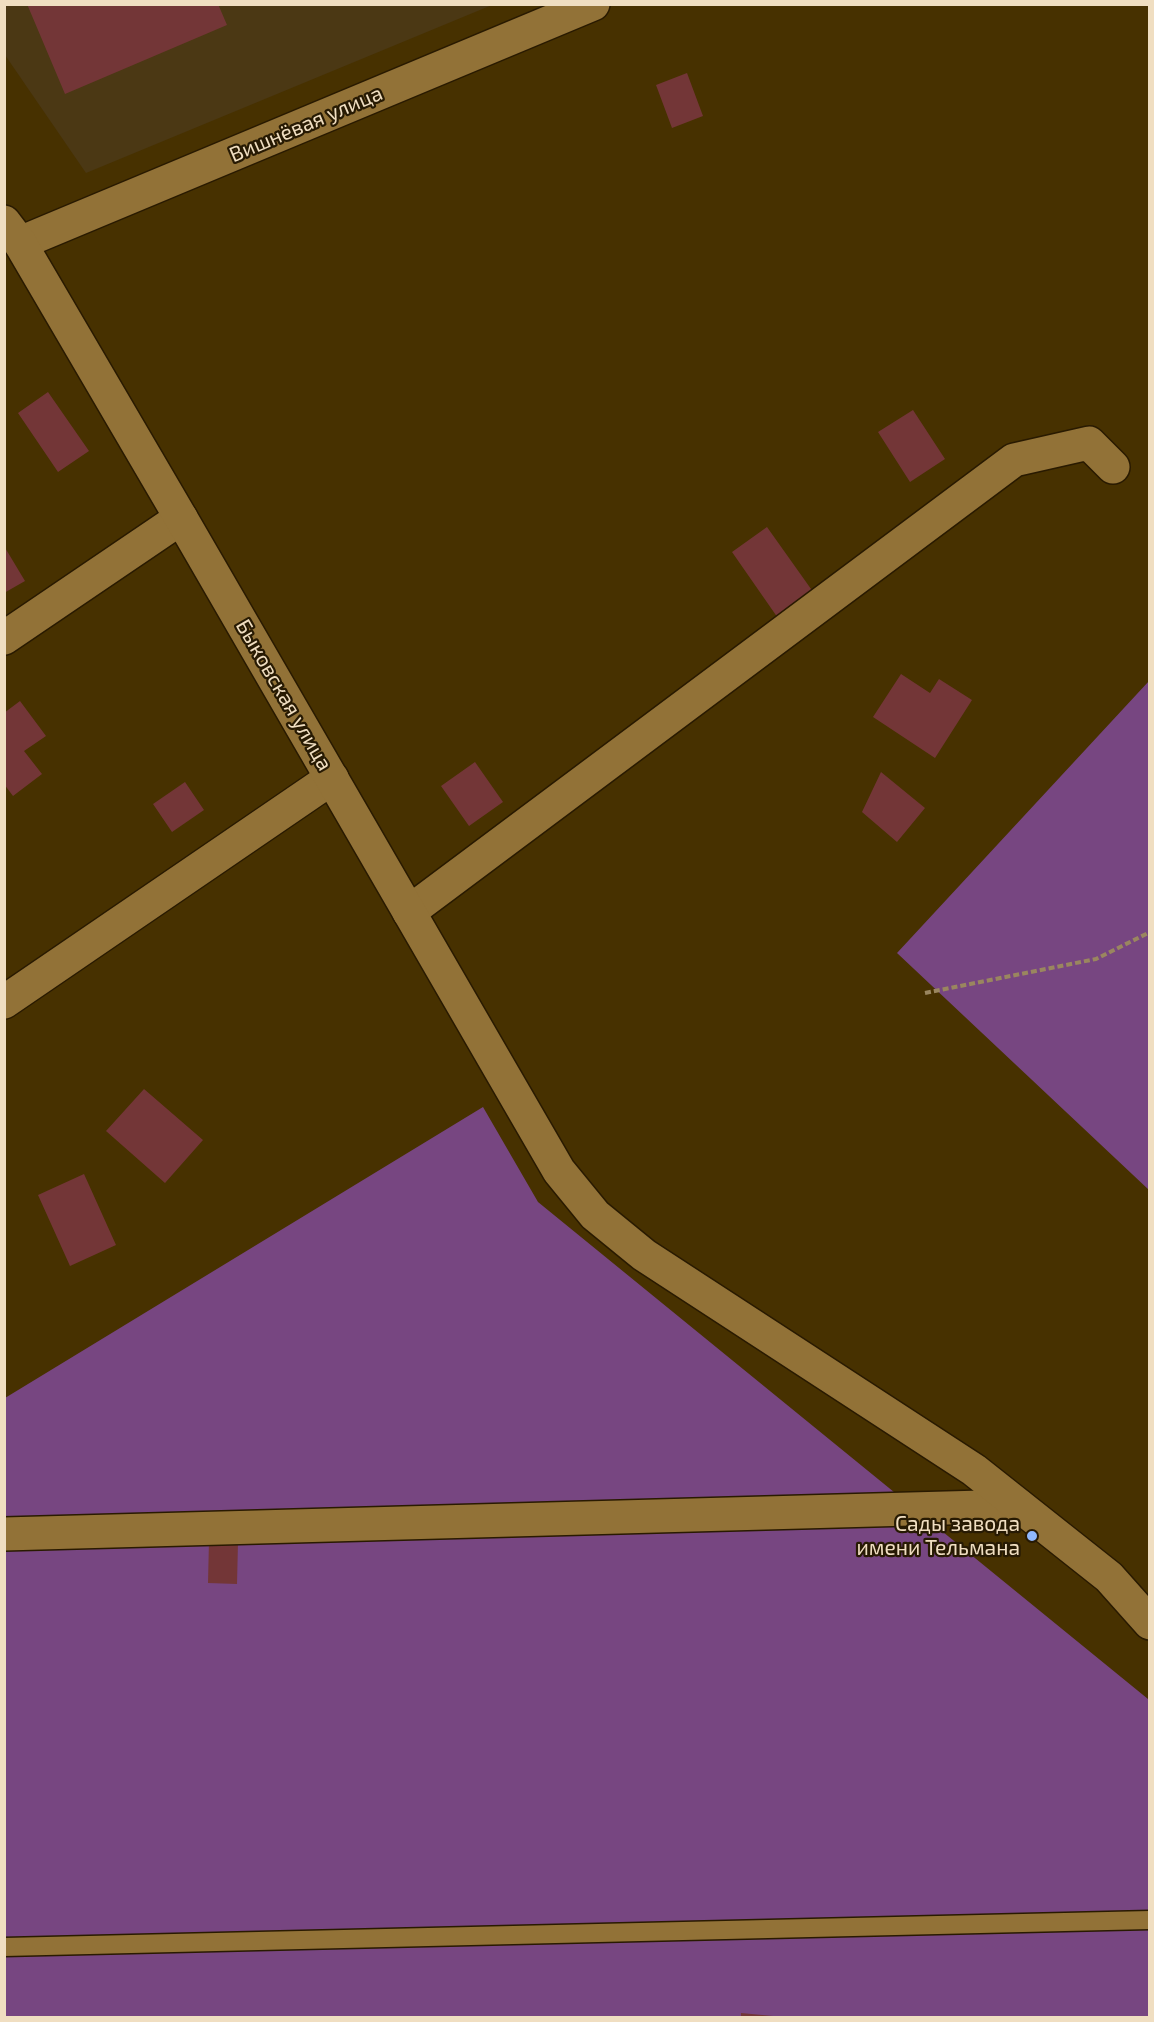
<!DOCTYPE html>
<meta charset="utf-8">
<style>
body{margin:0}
#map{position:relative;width:1154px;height:2022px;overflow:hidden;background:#473100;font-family:"Exo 2",sans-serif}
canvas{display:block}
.frame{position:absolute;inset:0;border:6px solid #f0dec1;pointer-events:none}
</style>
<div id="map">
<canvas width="1154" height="2022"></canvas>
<div class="frame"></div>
</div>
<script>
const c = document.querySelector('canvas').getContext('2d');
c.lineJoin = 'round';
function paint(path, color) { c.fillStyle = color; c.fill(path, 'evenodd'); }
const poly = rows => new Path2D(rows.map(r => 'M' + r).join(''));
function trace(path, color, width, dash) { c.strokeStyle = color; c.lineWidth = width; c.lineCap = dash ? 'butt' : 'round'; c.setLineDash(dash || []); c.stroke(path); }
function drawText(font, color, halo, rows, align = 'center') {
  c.font = font + ' "Exo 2",sans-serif'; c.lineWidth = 4.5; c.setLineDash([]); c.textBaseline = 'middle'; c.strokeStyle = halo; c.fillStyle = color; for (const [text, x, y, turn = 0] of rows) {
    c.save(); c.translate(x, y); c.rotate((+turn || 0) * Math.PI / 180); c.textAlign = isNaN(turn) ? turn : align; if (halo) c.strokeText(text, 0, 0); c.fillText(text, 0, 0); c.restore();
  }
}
const built = poly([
 [4,5,492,5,86,173,5,55]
]);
const green = poly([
 [1149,681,1149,1190,897,953],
 [483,1107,538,1202,1148,1699,1149,1703,1149,2017,5,2018,5,1398]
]);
const building = poly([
 [27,4,218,4,227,25,65,94],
 [687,73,703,116,672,128,656,85],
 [48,392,89,451,58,472,18,413],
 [913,410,945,459,910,482,878,432],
 [767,527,816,596,780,621,732,552],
 [4,546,25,581,4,593],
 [901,674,930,693,939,679,972,700,935,758,873,717],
 [20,701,46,736,24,751,42,774,13,796,4,784,4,713],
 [475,762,503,802,469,826,441,786],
 [881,772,925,808,897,842,862,812],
 [185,782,204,810,172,832,153,804],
 [144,1089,203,1140,165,1183,106,1131],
 [84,1174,116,1245,70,1266,38,1195],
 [209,1541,238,1542,237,1584,208,1583],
 [741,2013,773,2016,773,2018,741,2018]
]);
const path = poly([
 [925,993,1096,959,1150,932]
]);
const service = poly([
 [4,1947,1150,1920]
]);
const minor = poly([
 [20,243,593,4],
 [4,638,181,518],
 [409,912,1014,460,1089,443,1113,467],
 [4,1002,332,778],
 [4,1534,1019,1506]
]);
const tertiary = poly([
 [4,222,20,243,181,518,559,1171,595,1215,644,1255,974,1470,1109,1577,1150,1623]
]);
const markers = [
 [1032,1536,6,"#90b8fd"]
];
const streetNames = [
 ["Вишнёвая улица",306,124,-23],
 ["Быковская улица",284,695,60]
];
const poiNames = [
 ["Сады завода",1020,1524],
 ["имени Тельмана",1020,1548]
];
paint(built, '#4b3814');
paint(green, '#774681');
paint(building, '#733637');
trace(service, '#291a00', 21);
trace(minor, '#291a00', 36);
trace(tertiary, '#291a00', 36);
trace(path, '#9a865f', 4, [6, 3]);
trace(service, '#927237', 18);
trace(minor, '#927237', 33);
trace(tertiary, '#927237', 33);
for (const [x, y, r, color] of markers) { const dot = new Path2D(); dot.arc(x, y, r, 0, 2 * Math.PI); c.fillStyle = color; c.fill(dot); trace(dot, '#271a03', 2); }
drawText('21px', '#f0dec1', '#271a03', streetNames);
drawText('21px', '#f0dec1', '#271a03', poiNames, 'right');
</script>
